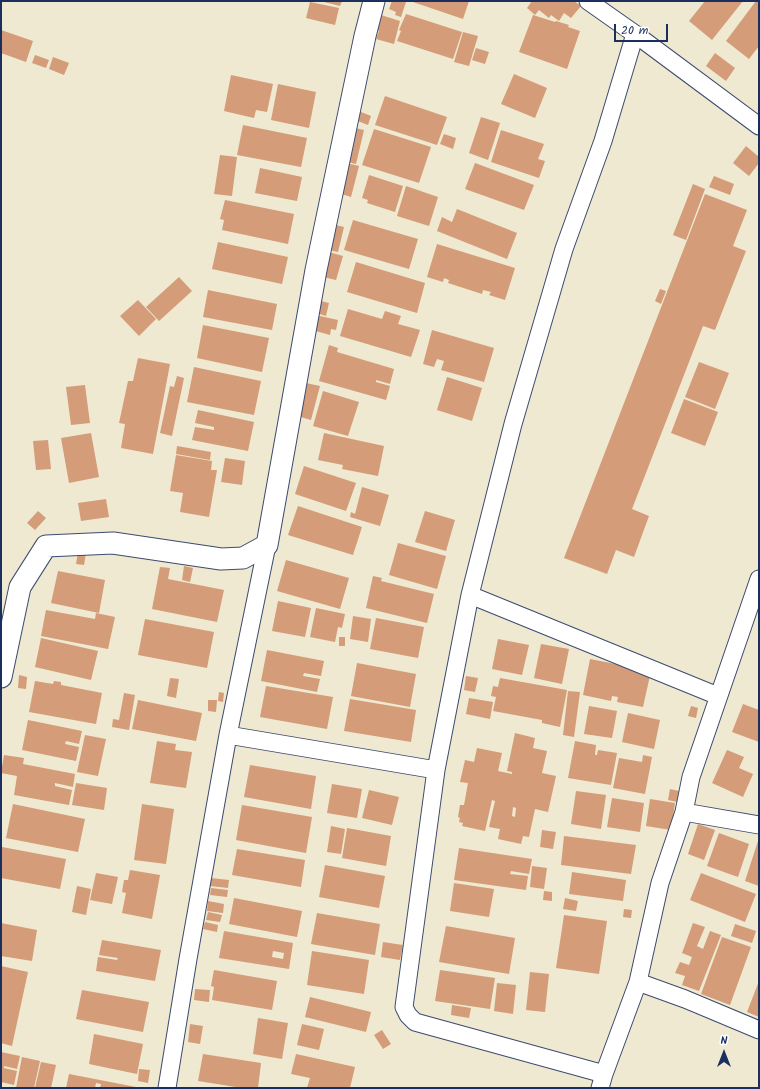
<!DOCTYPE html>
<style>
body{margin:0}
#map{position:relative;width:760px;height:1089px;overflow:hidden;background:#eee9d0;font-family:Kalam,sans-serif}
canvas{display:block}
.frame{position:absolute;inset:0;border:2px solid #1b2f5e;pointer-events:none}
.north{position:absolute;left:704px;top:1033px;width:40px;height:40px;-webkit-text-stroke:3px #fff;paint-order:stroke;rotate:0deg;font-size:11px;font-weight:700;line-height:16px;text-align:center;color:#1b2f5e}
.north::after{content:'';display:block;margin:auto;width:14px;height:18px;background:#1b2f5e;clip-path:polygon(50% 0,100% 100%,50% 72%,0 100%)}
.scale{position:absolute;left:614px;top:24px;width:54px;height:18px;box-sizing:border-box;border:2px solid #1b2f5e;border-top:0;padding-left:5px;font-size:12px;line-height:14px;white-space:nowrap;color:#1b2f5e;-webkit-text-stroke:3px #fff;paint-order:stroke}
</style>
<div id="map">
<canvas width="760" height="1089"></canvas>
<div class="frame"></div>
<div class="north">N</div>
<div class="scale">20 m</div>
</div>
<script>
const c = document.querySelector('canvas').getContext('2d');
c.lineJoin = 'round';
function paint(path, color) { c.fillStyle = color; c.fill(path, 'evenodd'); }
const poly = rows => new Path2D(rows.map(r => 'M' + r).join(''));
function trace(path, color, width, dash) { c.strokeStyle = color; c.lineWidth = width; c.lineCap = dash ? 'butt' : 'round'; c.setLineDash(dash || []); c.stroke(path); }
const building = poly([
 [320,1,342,1,340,6],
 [392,1,406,2,401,17,395,15,396,12,389,9],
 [410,1,469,1,463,19],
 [532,1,574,1,581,6,571,18,564,13,559,21,551,15,549,18,539,10,535,15,527,8],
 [705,1,743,1,712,40,689,21],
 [756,1,759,1,759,46,749,59,726,41],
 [310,2,339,8,335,25,306,18],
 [406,14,462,32,453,59,397,41,401,31,399,30],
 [381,15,400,21,394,44,376,39,379,31,376,30],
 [533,15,555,22,556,21,569,25,568,27,580,31,567,69,519,52],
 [1,30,33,41,26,62,1,53],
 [463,32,478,36,469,66,454,62],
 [476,48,489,52,485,64,472,60],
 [715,53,735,68,726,81,706,66],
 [35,55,49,60,46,68,32,63],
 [53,57,69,63,64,75,49,69],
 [514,74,547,88,535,118,501,104],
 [231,75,273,84,267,112,256,110,254,118,224,111],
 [278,84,316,92,309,128,271,120],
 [385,96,447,117,437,145,375,125],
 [356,110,371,116,368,125,353,119],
 [481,117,500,123,488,160,469,153],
 [243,125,307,138,301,167,237,155],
 [351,127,364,130,356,164,343,161],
 [374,129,431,147,419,183,362,165],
 [501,130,544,144,538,159,545,161,539,178,491,162],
 [444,134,456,138,453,149,440,144],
 [746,146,759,157,759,163,749,176,733,163],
 [220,155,237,157,232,196,214,194],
 [342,162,359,166,351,197,335,192],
 [475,163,534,185,524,210,465,189],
 [260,168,302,177,297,201,255,193],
 [369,175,403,186,395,212,367,203,368,200,362,198],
 [714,176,734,184,730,195,709,187],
 [693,184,705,189,686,240,673,235],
 [406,186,438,197,429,226,397,216],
 [705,194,747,210,733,246,746,251,715,330,703,326,632,509,649,516,634,557,616,550,607,574,564,558],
 [225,200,294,214,288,244,222,230,224,220,220,219],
 [457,209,517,233,507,259,437,231,442,217,452,222],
 [353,220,418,239,409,269,344,250],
 [328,223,344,227,338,252,325,249],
 [218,242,288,257,282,284,212,269],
 [437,244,515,268,505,300,489,295,491,292,483,290,482,294,448,283,449,280,444,278,443,282,427,277],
 [325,251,343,256,336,280,319,276],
 [356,262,425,283,417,313,347,292],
 [179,277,192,291,159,321,146,307],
 [660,289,666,291,661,304,655,301],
 [208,290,277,304,272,330,203,317],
 [313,299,329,303,326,316,310,311],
 [138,300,156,319,139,336,120,316],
 [348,309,382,319,385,311,401,316,398,324,420,330,411,357,340,336],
 [315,315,338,320,336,330,331,329,330,335,312,330],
 [203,325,269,338,262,372,197,358],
 [432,330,494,348,484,382,441,370,444,361,437,359,434,367,423,364],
 [329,345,338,348,337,352,394,369,390,384,376,380,376,382,390,386,386,400,319,381],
 [138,358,170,364,153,454,121,448,125,424,119,423,128,381,133,381],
 [699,362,729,373,715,409,685,397],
 [194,367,261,381,254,415,187,402],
 [177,376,184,378,172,436,160,433,170,386,174,387],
 [447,377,482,388,472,421,437,410],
 [301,382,320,386,311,420,297,416],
 [85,385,90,423,71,425,66,387],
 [323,391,359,402,348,436,313,426],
 [684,399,718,412,705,446,671,433],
 [198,410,254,422,248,451,192,440,195,427,214,430,214,427,195,423],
 [91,433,99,477,69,483,61,438],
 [324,433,384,446,378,476,342,469,343,465,318,460],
 [48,440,51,469,36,470,33,441],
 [177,446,211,452,210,460,176,454],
 [176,455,212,461,211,470,217,470,209,517,180,512,183,493,170,491],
 [225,458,245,461,242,485,221,482],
 [304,466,356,483,346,511,295,494],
 [362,487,389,495,380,526,350,517,351,512,355,514],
 [106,499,109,517,81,521,78,503],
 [298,506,362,527,353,555,288,535],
 [38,511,46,518,35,530,27,523],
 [425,511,455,520,446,551,415,542],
 [398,543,446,556,437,589,389,575],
 [78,552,86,553,84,565,76,564],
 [286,560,349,578,340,609,277,591],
 [184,566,193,568,190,582,182,580],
 [160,567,170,568,168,579,224,590,217,622,152,609],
 [58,571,105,580,99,613,51,603],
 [373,576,382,578,381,581,434,594,427,623,366,608],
 [278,601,311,608,305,637,272,631],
 [316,608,345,614,342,628,338,627,335,642,310,637],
 [46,610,95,619,96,613,115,617,108,649,41,636],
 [353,616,371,619,368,642,350,639],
 [376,618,424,627,418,658,370,649],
 [145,619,214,632,207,668,138,655],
 [339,637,345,637,345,646,339,646],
 [41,638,98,651,91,680,35,667],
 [498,639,529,645,522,675,492,669],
 [541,644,569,649,562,684,534,678],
 [267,650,324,661,321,676,304,673,303,676,320,679,317,692,261,681],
 [590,659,651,671,643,707,617,702,618,697,612,696,611,701,583,695],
 [357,663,416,674,410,707,351,696],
 [19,675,27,677,26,689,18,688],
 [466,676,478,678,475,692,464,690],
 [170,678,179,679,176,698,167,696],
 [500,678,567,690,560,727,542,723,542,720,493,711,496,697,491,696,493,686,498,687],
 [35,681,53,684,54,681,61,682,61,685,102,693,96,724,29,712],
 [266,686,333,697,327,729,260,717],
 [568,691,580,692,574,737,563,735],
 [219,692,224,693,223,702,218,701],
 [124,693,135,695,129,730,112,727,113,719,119,720],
 [469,698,493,702,490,719,466,714],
 [350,699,416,710,411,742,344,731],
 [138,700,202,713,196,741,132,729],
 [208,700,217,700,216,712,208,711],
 [743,704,759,710,759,742,732,732],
 [589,706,617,711,612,738,584,734],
 [691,706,698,708,696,718,688,716],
 [628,713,660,720,654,749,622,742],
 [28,720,82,731,79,744,66,741,65,744,79,747,76,761,22,750],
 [515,733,535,738,533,748,547,751,542,773,556,776,548,812,535,809,529,837,523,836,521,844,498,839,500,829,489,827,495,801,492,800,485,831,462,826,463,823,459,822,460,818,458,817,460,805,464,805,468,783,460,782,465,760,474,762,477,748,502,753,498,771,512,774,512,772,507,771],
 [513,807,516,808,515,817,512,816],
 [85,735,106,739,98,776,77,772],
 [157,741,176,744,175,750,192,752,186,788,150,783],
 [575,741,596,745,595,755,597,755,598,750,617,753,611,785,568,778],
 [727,750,744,757,739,768,753,774,743,797,712,783],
 [4,755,24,758,23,764,75,774,73,787,55,783,55,786,72,790,69,805,14,795,17,776,1,773],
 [643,755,652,757,645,794,613,788,619,758,642,762],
 [250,765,316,776,311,809,244,797],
 [76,783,107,788,104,810,72,805],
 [332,784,362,789,357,818,327,813],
 [670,789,679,791,677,802,668,800],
 [369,790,399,797,392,825,362,818],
 [576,791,606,795,601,829,571,824],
 [612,798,644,803,640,832,607,827],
 [650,799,675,803,671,830,646,826],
 [13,804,85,819,78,852,6,838],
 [142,804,174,809,166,864,134,860],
 [242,805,312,817,306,853,236,840],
 [698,824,715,830,704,860,688,854],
 [331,826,345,829,341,854,327,852],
 [347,828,391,836,386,866,342,858],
 [542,830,556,832,553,849,540,847],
 [719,833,749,844,738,877,707,866],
 [564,836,636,845,631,874,561,865],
 [759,838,759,886,745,881],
 [2,847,66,859,60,889,1,878],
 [459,848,532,859,529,874,511,871,510,874,528,876,526,890,454,880],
 [237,849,305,860,301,887,232,875],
 [325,865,385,876,379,908,319,897],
 [532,866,547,868,544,889,530,887],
 [130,870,160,875,152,919,122,913,126,893,122,892,124,880,128,880],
 [572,872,626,880,623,901,569,894],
 [96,873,118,877,112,904,90,900],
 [701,873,756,894,745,922,690,900],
 [211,878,229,880,228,888,210,886],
 [454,883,494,889,489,917,450,911],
 [77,886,91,889,86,915,72,912],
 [211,888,228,890,227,897,210,895],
 [544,891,552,892,552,901,543,900],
 [234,898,302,911,297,937,229,924],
 [565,898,578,901,576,911,563,909],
 [208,901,224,904,223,913,207,911],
 [624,909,632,910,631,918,623,917],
 [208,912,222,915,220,922,206,920],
 [317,913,380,924,375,955,311,944],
 [564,915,607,921,599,974,556,968],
 [205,922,218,925,217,932,203,929],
 [1,923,37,930,32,961,1,956],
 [693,923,705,927,697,946,703,949,710,931,721,935,699,991,682,985,685,976,675,973,680,962,689,965,692,957,682,953],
 [735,924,756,931,752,943,731,936],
 [446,926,515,938,509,974,439,962],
 [224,931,293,943,289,969,219,958],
 [273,951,284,953,283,959,272,957],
 [722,937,751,947,730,1005,701,994],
 [102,940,161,950,155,981,96,971,98,957,117,960,118,958,99,955],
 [383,942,403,945,400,960,381,957],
 [312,951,369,960,364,994,307,985],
 [1,966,28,972,12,1046,1,1043],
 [214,970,277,981,272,1010,212,1000,214,987,211,986],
 [440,970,495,978,490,1009,435,1001],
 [530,972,549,974,545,1012,526,1010],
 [759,981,759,1017,747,1012],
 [497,983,516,985,513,1014,494,1011],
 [195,989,210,990,209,1002,194,1000],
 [82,990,149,1002,143,1032,76,1019],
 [310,997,371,1012,366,1032,305,1017],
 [452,1005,471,1008,469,1018,451,1015],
 [258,1018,288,1023,282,1059,253,1054],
 [190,1024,203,1026,200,1044,188,1042],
 [302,1024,324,1029,319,1050,297,1045],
 [382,1030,391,1044,383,1049,374,1035],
 [94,1034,143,1044,137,1074,89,1064],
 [1,1052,20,1056,17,1069,4,1066,4,1068,17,1071,14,1085,1,1082],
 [203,1054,261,1063,258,1088,242,1088,198,1081],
 [296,1054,355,1067,350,1088,307,1088,310,1078,291,1074],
 [22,1057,40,1061,34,1088,16,1088],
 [41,1062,56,1065,51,1088,35,1088],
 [139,1069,150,1070,148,1083,138,1081],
 [69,1074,136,1087,136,1088,100,1088,101,1084,96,1083,95,1088,66,1088]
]);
const minor = poly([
 [588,1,635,34,759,126],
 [470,595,718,696],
 [228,735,436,770],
 [684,812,759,825],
 [638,982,685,999,759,1030],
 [604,1074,415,1022,408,1015,404,1007,436,770,470,595,513,424,564,249,603,141,635,34],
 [167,1088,188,959,228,735,267,545],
 [600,1088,604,1074,638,982,660,883,684,812,691,777,759,579]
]);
const tertiary = poly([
 [1,677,20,587,46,546,113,543,221,559,243,558,267,545,316,270,365,36,374,1]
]);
paint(building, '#d49c78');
trace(minor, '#3b4b6f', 19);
trace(tertiary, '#3b4b6f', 23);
trace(minor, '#fff', 17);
trace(tertiary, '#fff', 21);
</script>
